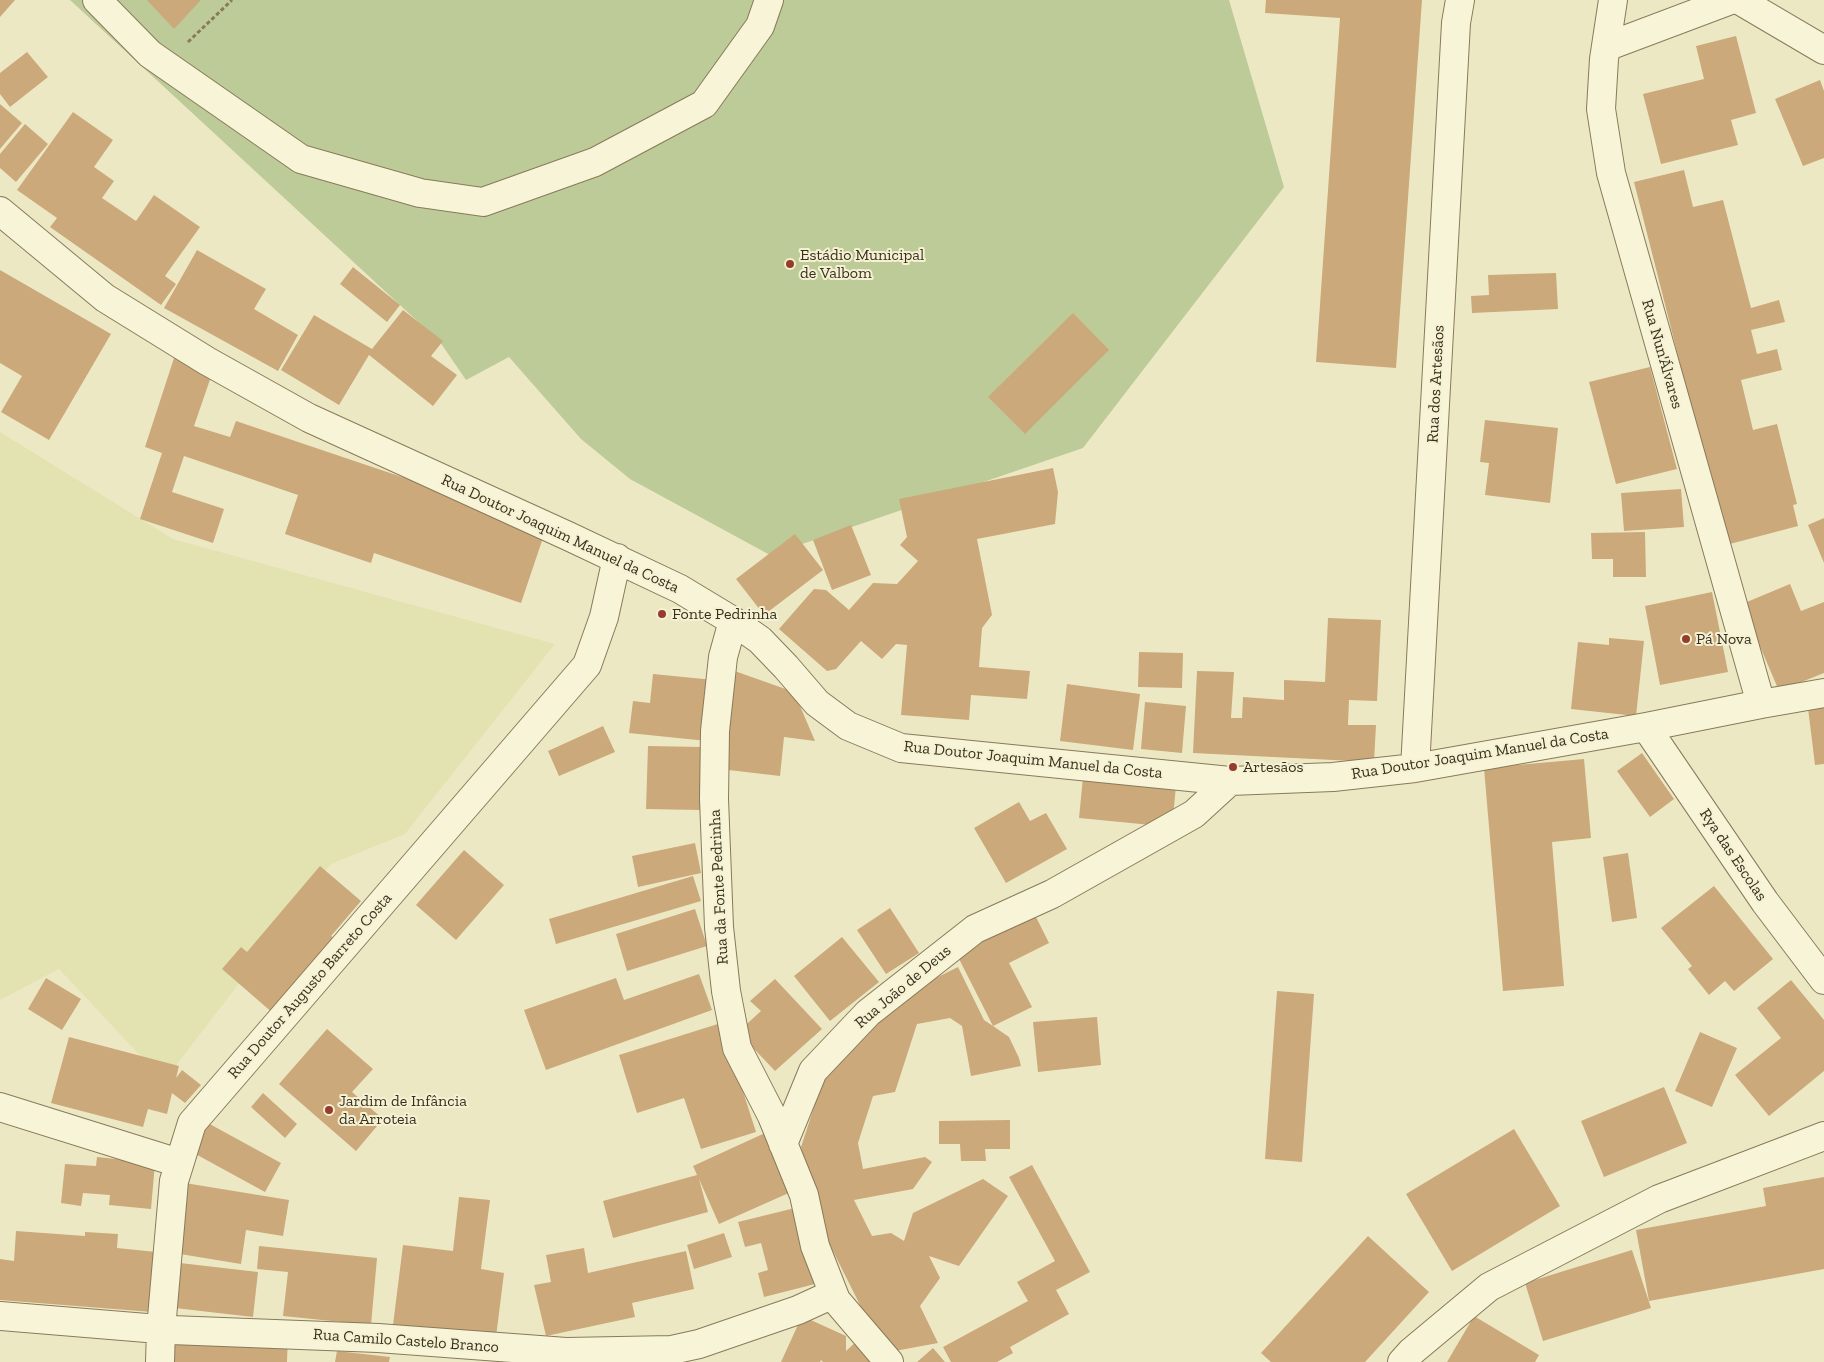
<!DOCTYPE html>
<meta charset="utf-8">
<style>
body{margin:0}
canvas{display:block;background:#ede8c4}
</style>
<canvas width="1824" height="1362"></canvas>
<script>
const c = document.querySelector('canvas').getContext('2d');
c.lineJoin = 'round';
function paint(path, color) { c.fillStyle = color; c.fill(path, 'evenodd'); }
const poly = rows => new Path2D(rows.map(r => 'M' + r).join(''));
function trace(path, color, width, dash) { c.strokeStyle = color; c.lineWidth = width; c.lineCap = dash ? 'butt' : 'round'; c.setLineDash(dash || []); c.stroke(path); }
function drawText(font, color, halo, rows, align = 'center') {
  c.font = font + ' "Zilla Slab",serif'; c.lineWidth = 4; c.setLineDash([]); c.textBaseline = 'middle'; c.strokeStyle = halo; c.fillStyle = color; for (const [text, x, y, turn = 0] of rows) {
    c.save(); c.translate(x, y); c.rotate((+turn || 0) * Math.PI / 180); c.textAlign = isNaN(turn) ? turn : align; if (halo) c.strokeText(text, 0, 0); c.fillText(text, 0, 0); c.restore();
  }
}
const farmland = poly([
 [0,432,173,539,555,644,405,834,331,864,164,1081,59,969,0,1000]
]);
const green = poly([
 [70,0,1229,0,1284,187,1083,448,770,555,630,479,581,439,509,357,466,380,440,342]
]);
const building = poly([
 [0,0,15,0,0,17],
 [147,0,201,0,174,29],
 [1266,0,1422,0,1396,368,1316,362,1340,18,1265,13],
 [1736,36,1756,113,1731,120,1738,145,1661,164,1643,94,1704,79,1696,46],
 [27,52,48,77,10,107,0,94,0,73],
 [1820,80,1824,91,1824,158,1803,166,1775,99],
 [0,104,22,123,0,149],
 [73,112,113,140,94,167,114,181,102,198,136,221,154,195,200,227,165,276,176,284,161,305,50,227,57,218,17,190],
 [25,124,48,144,16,182,0,168,0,154],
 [1684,170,1693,207,1723,200,1751,308,1779,300,1785,322,1751,330,1757,354,1777,349,1782,370,1741,380,1753,430,1777,424,1797,504,1793,505,1798,526,1726,545,1634,182],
 [197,250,266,289,254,309,298,335,278,371,164,308],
 [353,267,400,305,387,322,340,284],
 [0,270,111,334,49,440,1,412,22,376,0,363],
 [1556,273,1558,309,1472,313,1471,296,1489,295,1488,275],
 [403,310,443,341,431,356,457,375,433,406,369,355,339,405,281,370,314,315,372,349],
 [1073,313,1109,350,1025,434,988,397],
 [175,355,214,368,194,426,230,437,236,421,547,526,521,603,374,553,371,563,285,534,298,495,184,456,172,492,224,509,213,543,140,519,162,453,145,447],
 [1650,367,1677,469,1616,484,1589,382],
 [1485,420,1558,428,1550,503,1485,495,1489,463,1480,462],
 [1053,468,1058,492,1055,524,977,539,992,615,982,628,979,667,1030,671,1027,699,971,695,969,720,901,715,907,645,896,644,882,659,861,641,836,669,827,671,779,629,814,589,826,590,849,610,873,583,897,584,918,561,900,545,907,537,899,499],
 [1681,489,1684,527,1624,531,1621,493],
 [1824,518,1824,563,1808,525],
 [851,525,871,575,832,590,813,540],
 [1645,532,1646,577,1613,577,1613,559,1592,559,1591,533],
 [795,534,823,570,764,615,736,579],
 [1790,584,1801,611,1824,602,1824,673,1779,691,1742,604],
 [1712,592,1728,672,1660,685,1645,606],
 [1328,618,1381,620,1377,701,1349,700,1348,725,1376,725,1374,762,1193,753,1197,671,1234,672,1231,718,1242,718,1243,697,1284,700,1284,680,1325,682],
 [1609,638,1644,641,1636,716,1571,709,1578,642,1609,645],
 [1139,652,1183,653,1182,688,1138,687],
 [729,669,794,692,815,741,784,737,780,776,720,769],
 [653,674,714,680,707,741,629,733,633,701,650,703],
 [1067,684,1140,694,1133,750,1060,741],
 [1145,702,1186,706,1182,753,1141,749],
 [1824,706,1824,764,1815,765,1808,708],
 [603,726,615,752,559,776,548,751],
 [648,746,702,747,700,810,646,809],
 [1642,753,1674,799,1650,817,1617,771],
 [1584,759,1591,838,1552,842,1564,986,1503,991,1484,768],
 [1083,777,1176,786,1172,827,1079,818],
 [1019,802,1030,821,1046,813,1067,849,1006,883,974,828],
 [695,843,701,873,638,887,632,856],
 [464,850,504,885,456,940,416,905],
 [1628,853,1637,918,1612,922,1603,857],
 [320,866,361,901,331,936,338,941,274,1014,222,969,241,947,247,952],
 [693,876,701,901,556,944,549,919],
 [1714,886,1773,959,1734,991,1725,981,1709,995,1688,969,1692,966,1661,928],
 [890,908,919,953,886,974,857,930],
 [695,909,707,946,627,971,616,934],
 [1034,913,1049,943,1009,963,1032,1007,993,1026,1009,1037,1019,1058,1021,1066,971,1076,962,1026,950,1018,917,1024,895,1092,873,1096,858,1143,863,1169,925,1157,932,1162,913,1189,854,1200,872,1236,891,1233,904,1241,913,1213,983,1179,1008,1196,959,1266,929,1256,940,1278,920,1306,938,1343,884,1353,815,1215,801,1147,841,1025,958,967,984,1020,993,1026,956,953],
 [842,937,879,982,830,1021,794,976],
 [699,974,712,1010,546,1070,524,1010,616,978,624,1000],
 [46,978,81,999,62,1030,28,1009],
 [775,979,822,1029,775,1071,738,1032,761,1011,750,1001],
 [1791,980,1824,1020,1824,1071,1769,1116,1735,1075,1781,1038,1757,1008],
 [1277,991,1314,994,1302,1162,1265,1159],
 [1097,1017,1101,1065,1038,1072,1033,1022],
 [721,1023,756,1132,701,1149,684,1098,637,1113,619,1055],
 [327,1029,373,1069,352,1092,383,1119,356,1151,279,1084],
 [1700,1032,1737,1048,1712,1107,1675,1091],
 [69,1037,179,1066,176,1078,182,1070,201,1085,185,1103,172,1093,167,1114,148,1109,143,1127,51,1103],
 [1664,1087,1687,1143,1604,1177,1581,1121],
 [263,1093,297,1124,285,1138,251,1107],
 [1010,1120,1010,1149,985,1149,986,1161,961,1161,960,1144,939,1144,939,1121],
 [206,1122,281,1163,265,1192,190,1151],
 [1514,1129,1560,1206,1452,1271,1406,1194],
 [765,1133,791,1192,719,1224,699,1179,708,1212,613,1238,603,1201,697,1175,693,1166],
 [97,1157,155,1163,151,1209,109,1205,110,1195,83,1193,81,1206,61,1203,65,1164,96,1166],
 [1032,1165,1090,1272,1056,1290,1069,1314,1010,1347,1013,1353,997,1362,951,1362,943,1347,1028,1301,1017,1282,1055,1261,1009,1177],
 [1824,1177,1824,1269,1649,1301,1636,1230,1766,1206,1763,1188],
 [185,1183,289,1200,283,1236,246,1230,241,1264,174,1253],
 [459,1197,490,1200,481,1269,504,1273,496,1337,393,1325,403,1245,453,1251],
 [795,1208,815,1284,764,1297,758,1273,768,1270,761,1243,745,1247,738,1222],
 [16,1231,85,1236,85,1232,118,1234,117,1248,156,1252,152,1312,0,1300,0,1259,14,1261],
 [724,1233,732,1257,694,1269,687,1245],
 [1368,1236,1429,1292,1365,1362,1271,1362,1261,1353],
 [259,1246,377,1258,371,1325,283,1316,288,1272,257,1269],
 [584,1248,588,1273,686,1251,694,1289,632,1303,635,1317,546,1336,534,1285,551,1282,546,1255],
 [1632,1250,1651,1308,1543,1341,1525,1283],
 [180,1263,258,1272,253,1317,175,1308],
 [802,1316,846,1336,846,1351,858,1340,880,1362,823,1362,821,1360,820,1362,781,1362],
 [1474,1316,1539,1355,1535,1362,1447,1362],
 [170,1329,288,1334,287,1362,169,1362],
 [933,1348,945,1362,917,1362],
 [337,1351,390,1357,389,1362,335,1362]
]);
const path = poly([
 [188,42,232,0]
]);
const minor = poly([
 [97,0,150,54,301,159,420,193,483,202,595,162,704,104,760,26,769,0],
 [1613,0,1604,59,1601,109,1611,173,1761,704],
 [1739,0,1824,50],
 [1606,47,1731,0],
 [0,211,105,298,207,361,309,418,568,536,680,589,733,621,760,640,786,667,817,703,848,726,901,748,1230,781,1333,777,1415,768,1646,727,1761,704,1824,693],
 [733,621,723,657,715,731,714,799,719,927,726,991,737,1048,772,1116,804,1195,815,1246,836,1300,889,1362],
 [1646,727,1765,902,1824,980],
 [1415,768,1456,23,1460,0],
 [0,1107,179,1163],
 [783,1144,813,1071,868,1013,975,929,1052,894,1194,814,1230,781],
 [0,1316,171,1330,378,1338,566,1352,672,1350,699,1344,798,1310,833,1294],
 [160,1362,161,1329,174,1181,192,1123,587,665,604,617,617,558],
 [1402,1362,1411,1352,1489,1287,1659,1199,1824,1136]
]);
const markers = [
 [790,264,5,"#963c2b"],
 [662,614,5,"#963c2b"],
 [1686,639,5,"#963c2b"],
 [1233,767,5,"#963c2b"],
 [329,1110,5,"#963c2b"]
];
const poiNames = [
 ["Estádio Municipal",800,255],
 ["de Valbom",800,273],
 ["Fonte Pedrinha",672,614],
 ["Pá Nova",1696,639],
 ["Artesãos",1243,767],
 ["Jardim de Infância",339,1101],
 ["da Arroteia",339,1119]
];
const streetNames = [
 ["Rua Nun'Álvares",1662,354,74],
 ["Rua dos Artesãos",1436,384,-87],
 ["Rua Doutor Joaquim Manuel da Costa",560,534,25],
 ["Rua Doutor Joaquim Manuel da Costa",1480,754,-9],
 ["Rua Doutor Joaquim Manuel da Costa",1033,760,6],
 ["Rya das Escolas",1733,855,56],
 ["Rua da Fonte Pedrinha",719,887,-93],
 ["Rua Doutor Augusto Barreto Costa",310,986,-49],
 ["Rua João de Deus",903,987,-40],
 ["Rua Camilo Castelo Branco",406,1341,4]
];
paint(farmland, '#e3e3b1');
paint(green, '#bdcb98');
paint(building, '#cba97a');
trace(minor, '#887a5a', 30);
trace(path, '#887a5a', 3, [4, 2.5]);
trace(minor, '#f8f4d7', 28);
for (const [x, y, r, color] of markers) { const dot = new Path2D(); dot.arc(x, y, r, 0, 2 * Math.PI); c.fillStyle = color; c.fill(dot); trace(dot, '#f5f1d3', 2); }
drawText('16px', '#382f1e', '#f5f1d3', poiNames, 'left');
drawText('16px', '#382f1e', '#f5f1d3', streetNames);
</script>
